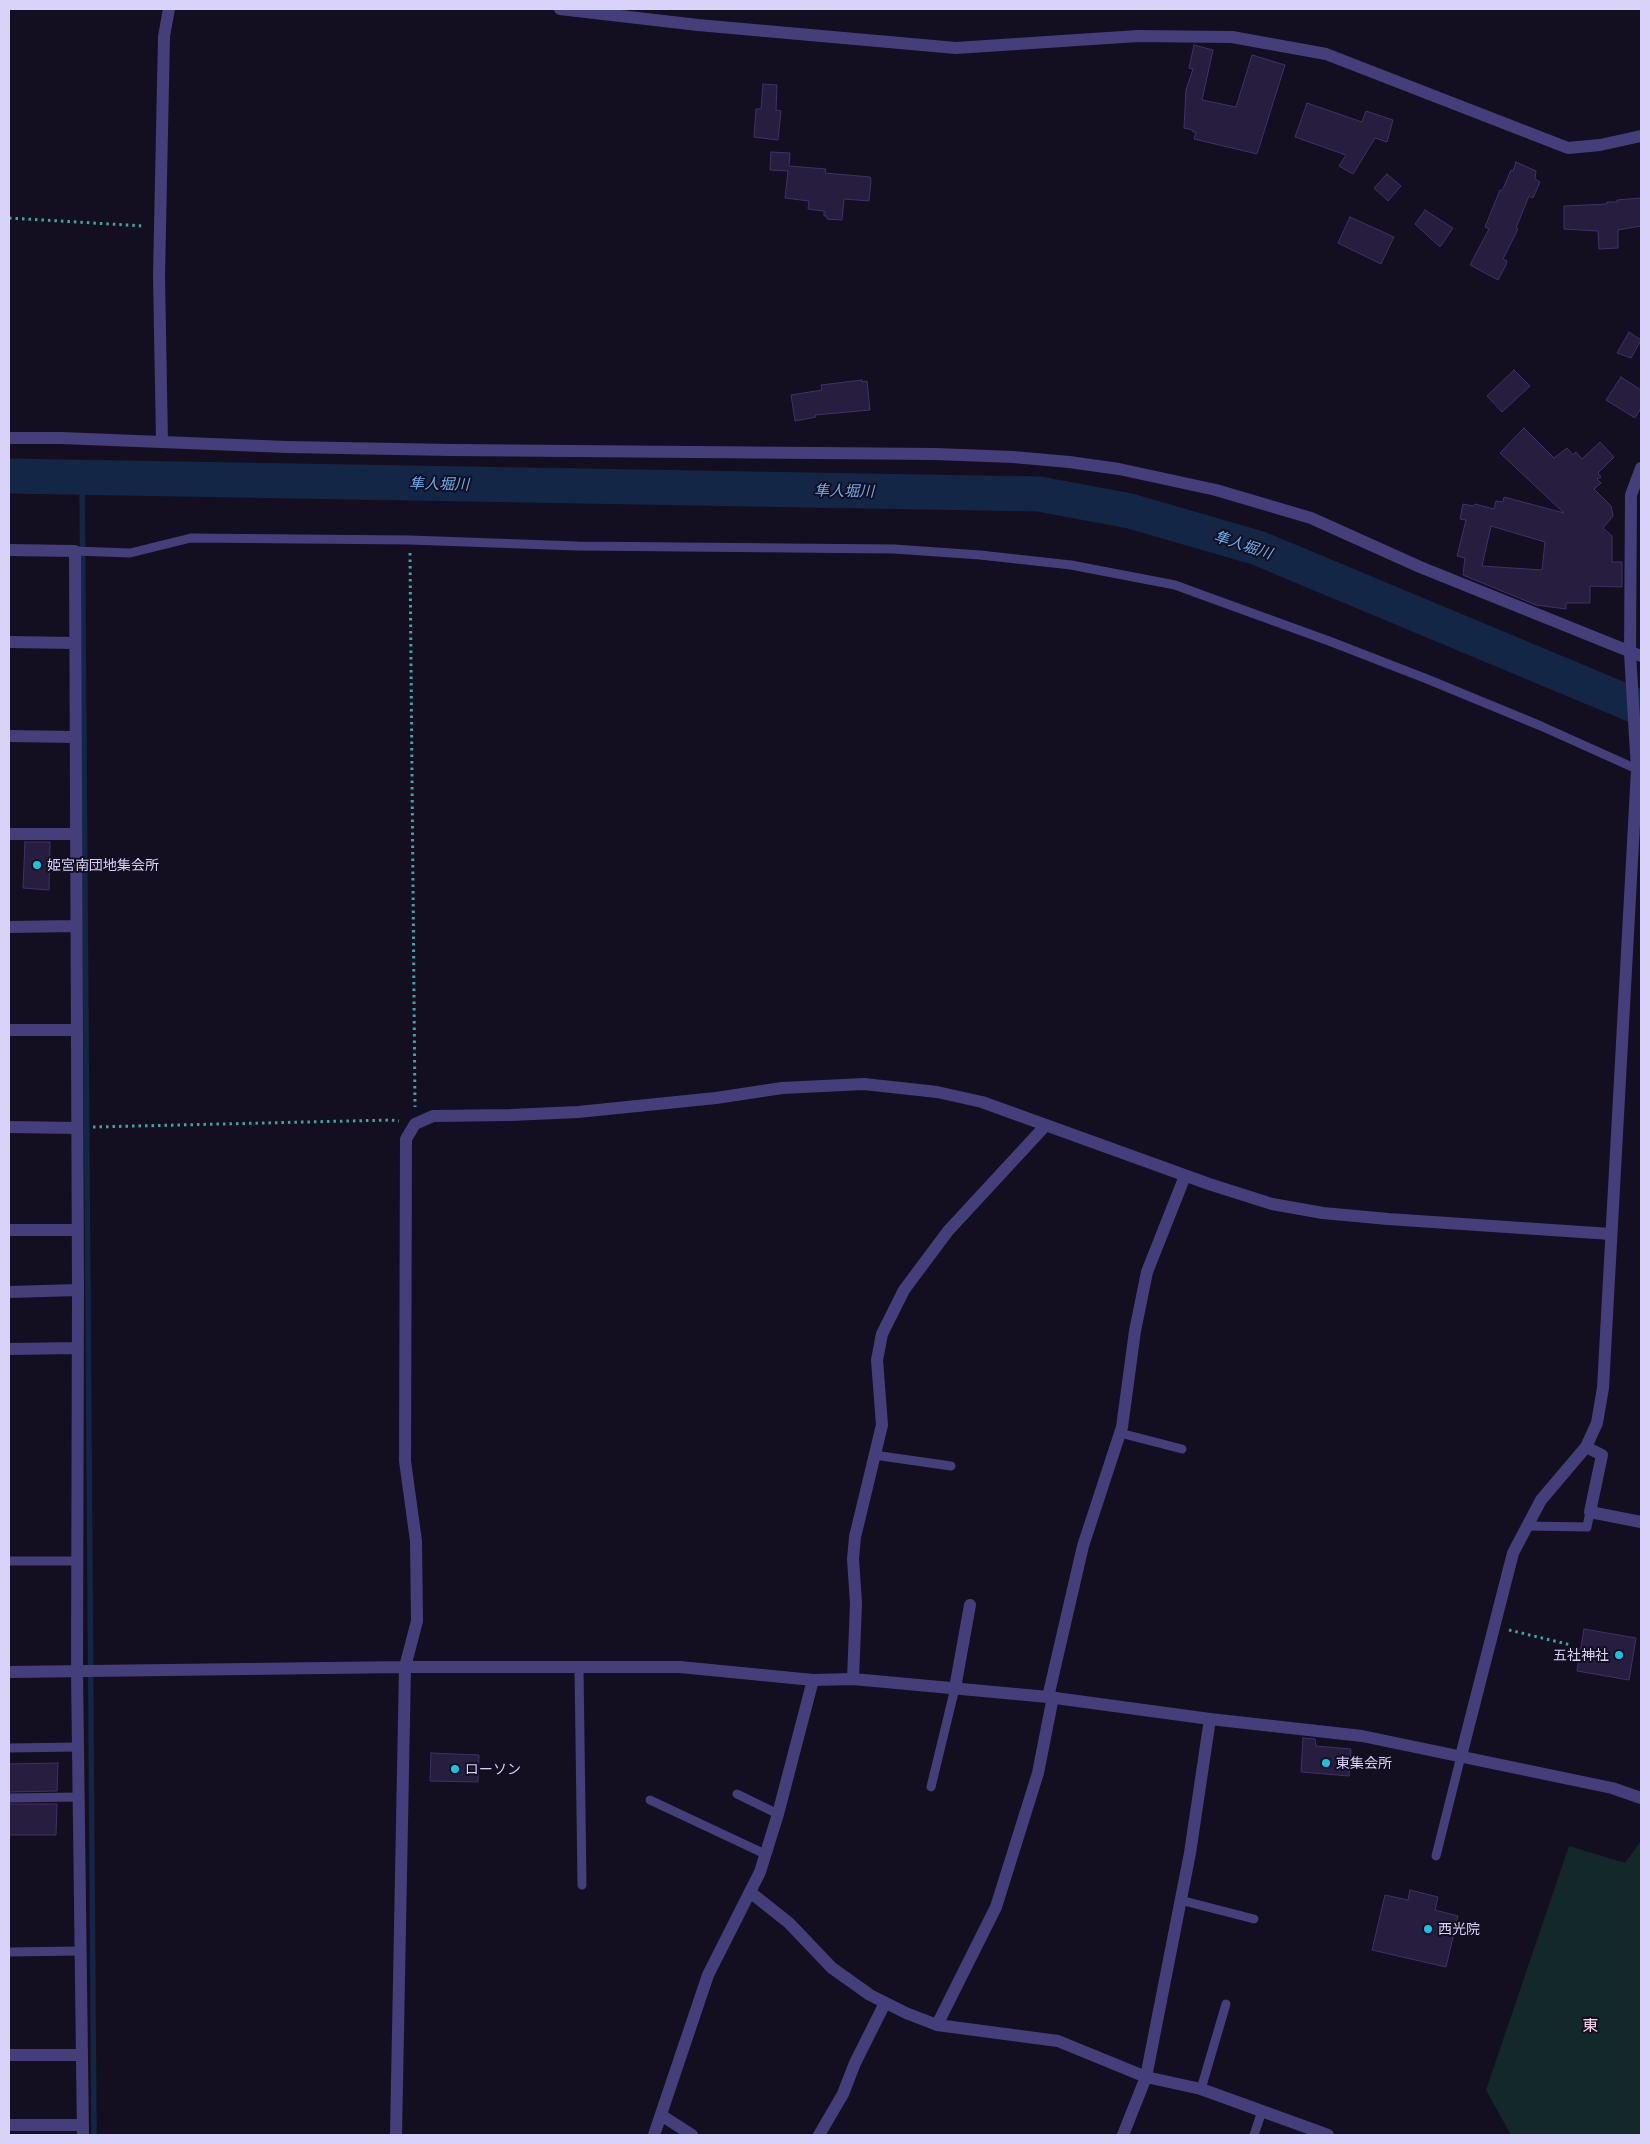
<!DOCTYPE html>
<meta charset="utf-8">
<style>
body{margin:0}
#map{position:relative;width:1650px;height:2144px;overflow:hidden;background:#130f20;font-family:Ubuntu,sans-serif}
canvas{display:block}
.frame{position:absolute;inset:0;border:10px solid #d9d3fa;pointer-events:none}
</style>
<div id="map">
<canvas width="1650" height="2144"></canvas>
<div class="frame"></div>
</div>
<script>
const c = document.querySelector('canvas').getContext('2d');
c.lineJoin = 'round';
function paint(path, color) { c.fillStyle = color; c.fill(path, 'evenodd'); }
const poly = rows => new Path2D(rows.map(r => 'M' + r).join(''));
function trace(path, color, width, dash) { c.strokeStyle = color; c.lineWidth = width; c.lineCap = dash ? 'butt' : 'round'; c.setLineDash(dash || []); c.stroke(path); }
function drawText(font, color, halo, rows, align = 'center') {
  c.font = font + ' Ubuntu,"Noto Sans JP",sans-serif'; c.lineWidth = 4; c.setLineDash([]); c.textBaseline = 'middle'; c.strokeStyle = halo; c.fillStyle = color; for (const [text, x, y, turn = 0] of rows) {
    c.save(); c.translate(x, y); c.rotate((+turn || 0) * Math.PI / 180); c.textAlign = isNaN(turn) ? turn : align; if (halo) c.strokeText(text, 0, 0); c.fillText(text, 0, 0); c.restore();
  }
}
const green = poly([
 [1641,1841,1641,2135,1511,2135,1486,2090,1569,1846,1625,1863]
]);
const stream = poly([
 [82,477,94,2135]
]);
const river = poly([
 [9,476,1039,494,1130,511,1258,548,1641,708]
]);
const building = poly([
 [1194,45,1213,50,1202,100,1236,107,1252,55,1285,65,1257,154,1194,139,1196,132,1193,132,1193,130,1184,128,1186,90,1193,69,1189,68,1194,45],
 [763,84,777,85,776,110,781,111,778,140,754,137,756,109,761,109,763,84],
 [1307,103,1362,122,1366,111,1393,120,1387,142,1375,138,1353,174,1339,166,1346,155,1295,137,1307,103],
 [771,152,790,153,789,166,826,169,825,173,870,177,871,180,869,201,844,199,842,220,827,219,827,216,824,216,824,211,808,209,809,201,785,198,788,171,770,170,771,152],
 [1516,162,1536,171,1535,179,1540,182,1533,198,1529,196,1516,228,1518,229,1503,259,1507,261,1506,265,1498,280,1470,265,1489,229,1485,227,1500,190,1502,191,1511,170,1513,171,1516,162],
 [1387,174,1401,186,1388,201,1374,188,1387,174],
 [1641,198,1641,226,1618,230,1618,248,1599,249,1598,231,1564,229,1564,206,1607,204,1607,202,1617,202,1617,200,1641,198],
 [1425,210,1453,228,1440,247,1415,224,1425,210],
 [1350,217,1394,237,1381,264,1338,243,1350,217],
 [1629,332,1641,340,1631,358,1617,353,1629,332],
 [1514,370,1530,386,1502,412,1487,396,1514,370],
 [1621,377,1641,390,1641,408,1635,418,1606,400,1621,377],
 [862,380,862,382,867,381,870,410,815,415,816,417,795,421,791,395,822,390,821,385,862,380],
 [1524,428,1554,458,1567,448,1573,455,1576,452,1582,459,1600,442,1614,457,1598,473,1601,477,1597,479,1601,483,1594,489,1611,506,1613,516,1603,528,1612,536,1612,562,1622,562,1622,587,1590,586,1590,603,1566,603,1566,609,1536,605,1463,575,1465,558,1457,556,1466,520,1460,519,1463,504,1473,506,1475,504,1494,509,1496,501,1503,502,1504,497,1564,513,1500,453,1524,428],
 [1491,526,1545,542,1542,570,1482,566,1491,526],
 [25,842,50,842,49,890,23,888,25,842],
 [1584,1629,1636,1638,1629,1680,1577,1671,1584,1629],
 [1303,1738,1315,1739,1316,1746,1351,1749,1349,1776,1301,1772,1303,1738],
 [431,1753,479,1755,478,1782,430,1781,431,1753],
 [58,1763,57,1791,9,1792,9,1764,58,1763],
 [9,1804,57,1804,56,1835,9,1835,9,1804],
 [1410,1890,1438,1897,1435,1910,1458,1916,1446,1967,1372,1950,1385,1895,1408,1900,1410,1890]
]);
const path = poly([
 [9,218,144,226],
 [410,553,415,1107],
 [93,1127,391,1120,399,1121],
 [1509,1630,1571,1645]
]);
const service = poly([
 [75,551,130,553,191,538,410,540,577,546,894,549,980,555,1071,565,1175,585,1205,596,1329,641,1427,679,1541,726,1641,771],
 [1120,1433,1182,1449],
 [874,1455,951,1466],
 [1527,1526,1587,1527,1590,1512],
 [9,1561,77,1561],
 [579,1668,582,1885],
 [9,1748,77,1747],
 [931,1787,955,1688],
 [737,1794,778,1814],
 [9,1798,78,1797],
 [650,1800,765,1854],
 [1436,1856,1461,1756],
 [1180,1900,1254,1919],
 [9,1952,79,1951],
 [1201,2089,1226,2004],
 [1254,2135,1262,2111]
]);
const minor = poly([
 [560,9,698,25,956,48,1138,36,1232,37,1326,54,1568,148,1600,145,1641,136],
 [9,438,61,438,287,447,451,450,936,454,1013,457,1069,462,1119,469,1216,490,1311,518,1420,567,1641,656],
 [162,442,159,276,164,36,169,9],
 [9,550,75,551,78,1290,77,1672,83,2135],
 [9,642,75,643],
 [9,736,76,737],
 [9,834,76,834],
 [9,927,76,926],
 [9,1030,77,1030],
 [9,1127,77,1128],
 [9,1230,78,1230],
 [9,1292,78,1290],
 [9,1349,78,1348],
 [1586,1447,1602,1455,1590,1512,1641,1522],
 [853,1679,856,1603,853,1559,855,1537,882,1425,877,1360,882,1334,904,1290,948,1231,1046,1125],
 [955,1688,970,1605],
 [1048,1697,1083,1546,1122,1427,1135,1331,1147,1272,1185,1176],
 [750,1892,789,1923,832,1968,870,1995,906,2013,937,2025,1058,2041,1146,2077,1201,2089,1328,2135],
 [937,2025,996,1907,1038,1773,1053,1697],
 [9,2055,82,2055],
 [661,2115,692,2135],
 [9,2125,83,2125],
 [654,2135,708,1975,760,1872,778,1814,813,1680],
 [819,2135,843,2094,855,2063,885,2003],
 [1123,2135,1146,2077,1190,1853,1210,1719]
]);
const tertiary = poly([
 [9,1672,405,1667,680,1667,813,1680,853,1679,1048,1697,1210,1719,1362,1736,1612,1788,1641,1798],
 [1461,1756,1513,1553,1541,1500,1586,1447,1597,1423,1603,1388,1637,770,1630,653,1631,495,1641,468],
 [396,2135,405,1667,417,1621,416,1541,405,1461,406,1139,415,1124,433,1116,511,1115,578,1112,716,1098,782,1088,864,1084,937,1092,982,1102,1209,1184,1272,1204,1323,1213,1388,1219,1611,1234]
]);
const markers = [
 [37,865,5,"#18c5e1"],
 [1619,1655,5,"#18c5e1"],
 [1326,1763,5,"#18c5e1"],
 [455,1769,5,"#18c5e1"],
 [1428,1929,5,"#18c5e1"]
];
const poiNames = [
 ["姫宮南団地集会所",47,865],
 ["五社神社",1609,1655,"right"],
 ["東集会所",1336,1763],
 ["ローソン",465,1769],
 ["西光院",1438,1929]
];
const waterNames = [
 ["隼人堀川",439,484,1],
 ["隼人堀川",844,491,1],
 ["隼人堀川",1243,545,18]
];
const quarterNames = [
 ["東",1590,2026]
];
paint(green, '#132929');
trace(stream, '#142645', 5.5);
trace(river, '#142645', 35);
paint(building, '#261d3f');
trace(building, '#3f3268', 1);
trace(path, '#3ba7a4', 3, [2.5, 4]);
trace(service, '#443f7a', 9);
trace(minor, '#443f7a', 12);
trace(tertiary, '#443f7a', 12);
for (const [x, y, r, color] of markers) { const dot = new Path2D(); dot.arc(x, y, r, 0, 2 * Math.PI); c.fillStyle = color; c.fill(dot); trace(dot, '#130f20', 2); }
drawText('14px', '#d9d3fa', '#130f20', poiNames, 'left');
drawText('italic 15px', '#6cadef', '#130f20', waterNames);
drawText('16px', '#fad5eb', '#130f20', quarterNames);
</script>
